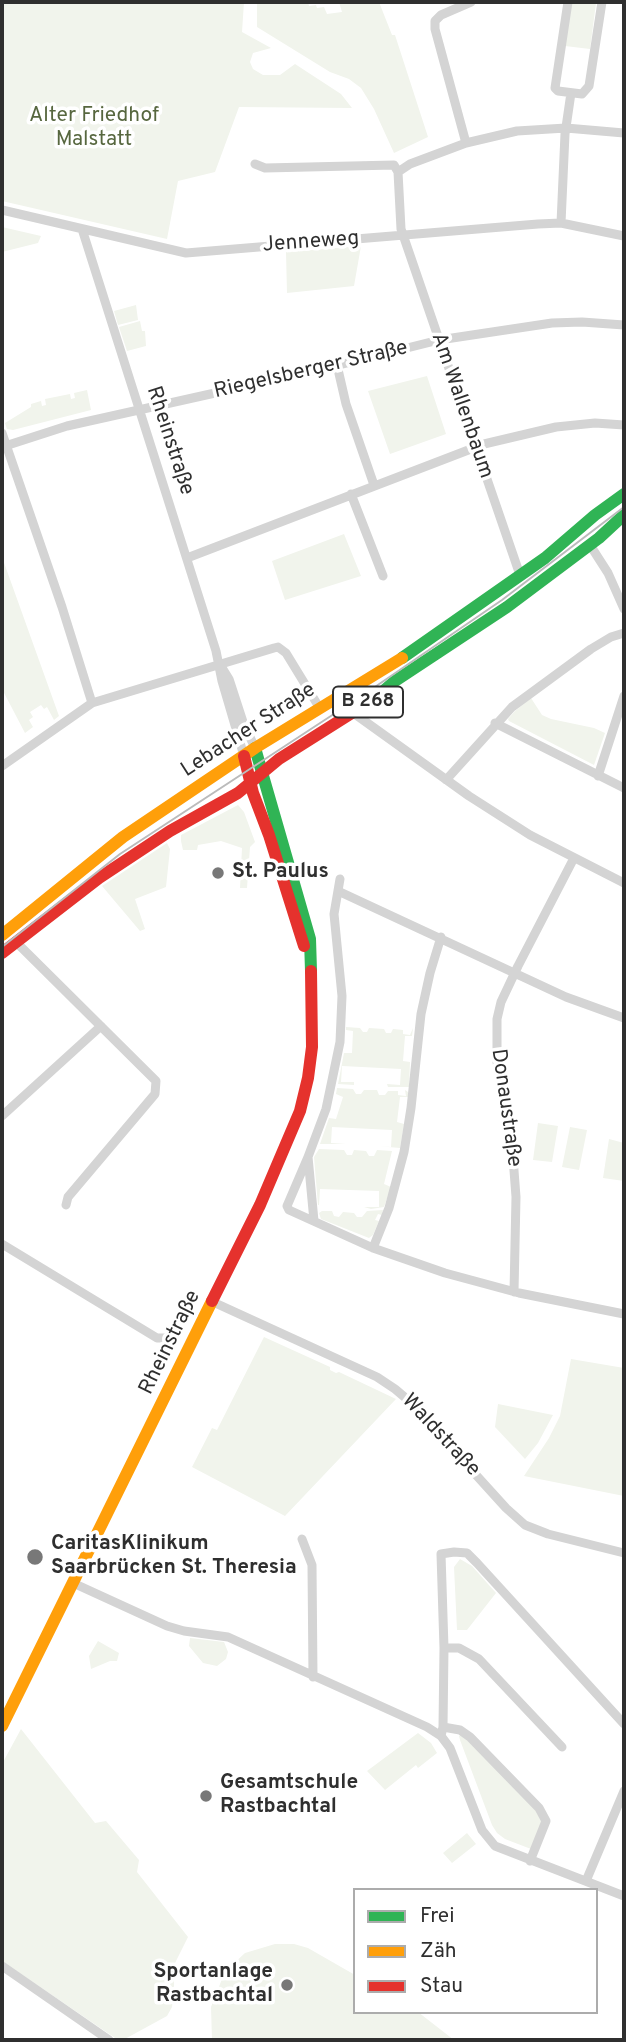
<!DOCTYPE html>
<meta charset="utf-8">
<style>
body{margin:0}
#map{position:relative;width:626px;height:2042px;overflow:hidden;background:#fff;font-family:Overpass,sans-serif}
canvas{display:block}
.frame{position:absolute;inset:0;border:4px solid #2f2f2f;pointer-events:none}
.legend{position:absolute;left:353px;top:1888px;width:245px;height:126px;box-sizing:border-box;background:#fff;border:2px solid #acacac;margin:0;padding:9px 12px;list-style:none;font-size:21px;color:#2f2f2f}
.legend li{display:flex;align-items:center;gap:14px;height:35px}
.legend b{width:35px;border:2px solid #acacac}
</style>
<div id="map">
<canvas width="626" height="2042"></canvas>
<div class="frame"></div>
<ul class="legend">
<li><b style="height:9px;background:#30b455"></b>Frei</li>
<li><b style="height:9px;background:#ff9f0a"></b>Zäh</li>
<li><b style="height:9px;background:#e5322d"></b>Stau</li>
</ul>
</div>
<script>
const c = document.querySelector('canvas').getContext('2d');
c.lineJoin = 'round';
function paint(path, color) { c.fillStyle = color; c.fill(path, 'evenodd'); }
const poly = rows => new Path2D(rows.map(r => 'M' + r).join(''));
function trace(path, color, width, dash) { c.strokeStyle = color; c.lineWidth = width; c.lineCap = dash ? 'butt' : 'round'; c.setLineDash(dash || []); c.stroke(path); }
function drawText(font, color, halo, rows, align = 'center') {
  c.font = font + ' Overpass,sans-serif'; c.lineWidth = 7; c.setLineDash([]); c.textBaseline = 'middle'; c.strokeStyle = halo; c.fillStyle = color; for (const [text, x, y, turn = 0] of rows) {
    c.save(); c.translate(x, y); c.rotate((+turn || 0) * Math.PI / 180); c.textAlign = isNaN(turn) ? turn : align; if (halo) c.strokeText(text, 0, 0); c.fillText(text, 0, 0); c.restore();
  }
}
const green = poly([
 [2,2,244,2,242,32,271,48,253,53,250,62,253,69,263,75,280,75,295,64,341,94,352,108,239,107,215,172,178,181,167,239,2,201],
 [257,2,308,2,309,6,316,5,317,8,324,7,327,14,342,12,339,2,379,2,392,35,395,35,428,137,394,153,374,109,361,88,349,79,330,72,257,27],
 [571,2,596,3,590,49,565,46],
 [2,227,41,236,38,243,2,252],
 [361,246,354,286,287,293,286,252],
 [136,305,138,320,118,325,114,311],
 [140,321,142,331,145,331,146,346,127,351,119,327],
 [427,376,446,434,390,454,368,391],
 [87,390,91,410,13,430,7,429,5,423,31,407,31,404,41,401,42,406,46,405,45,399,70,394,71,399,75,398,74,393],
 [344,534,361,576,285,600,272,561],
 [2,557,59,716,54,720,47,707,44,709,41,705,30,712,33,717,29,720,33,727,25,733,2,689],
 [531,698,542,715,551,719,594,728,605,733,594,765,509,721,508,719,515,711],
 [238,805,244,812,255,842,250,847,247,888,240,888,242,848,221,841,198,845,197,850,183,850,181,841,181,835],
 [167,843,170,849,166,887,135,899,145,929,140,931,102,886],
 [346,1027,360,1028,363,1032,367,1032,369,1028,384,1029,386,1033,391,1033,393,1029,403,1030,403,1034,410,1035,413,1028,412,1036,405,1036,403,1061,410,1062,409,1087,388,1087,387,1084,400,1085,401,1069,342,1066,341,1082,354,1082,354,1085,338,1084,344,1053,352,1053,353,1031,346,1030],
 [337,1088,353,1089,356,1094,361,1094,364,1090,377,1090,379,1095,385,1095,388,1091,398,1091,398,1095,406,1096,405,1090,408,1092,408,1097,400,1097,397,1122,404,1124,400,1148,377,1146,391,1147,392,1130,332,1127,331,1143,346,1144,320,1144,329,1118,336,1119,343,1097,336,1094],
 [538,1123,558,1126,552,1162,533,1160],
 [570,1127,587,1130,579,1170,562,1167],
 [609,1139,624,1143,624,1181,603,1178],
 [319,1149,344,1150,347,1155,352,1155,354,1150,366,1151,369,1156,374,1156,377,1150,392,1151,384,1184,391,1187,384,1207,371,1209,364,1207,379,1207,379,1191,320,1189,319,1205,333,1206,318,1205,314,1157],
 [383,1210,382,1215,378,1214,375,1220,379,1221,373,1235,369,1238,321,1219,319,1213,322,1211,332,1211,334,1216,339,1217,343,1212,354,1213,357,1217,362,1217,367,1211],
 [264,1337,330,1367,330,1370,336,1373,339,1372,396,1399,285,1516,192,1467,212,1428,217,1430],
 [571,1359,624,1368,624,1496,524,1476,549,1438,560,1416],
 [498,1404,553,1415,538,1443,525,1459,495,1427],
 [460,1559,472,1566,496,1593,467,1630,457,1630,454,1567],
 [190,1638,224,1642,228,1652,226,1659,217,1666,203,1663,189,1646],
 [98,1641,119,1653,117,1661,110,1661,91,1669,89,1656],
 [21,1729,95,1823,106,1821,139,1860,137,1872,188,1937,174,1965,174,1994,172,2007,167,2016,123,2040,118,2040,2,1961,2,1764],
 [418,1733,431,1743,437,1753,418,1768,416,1765,385,1790,367,1771],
 [462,1735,536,1810,543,1821,531,1849,505,1839,497,1833,492,1825,460,1740,459,1736],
 [467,1833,476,1844,452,1863,443,1853],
 [275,1944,294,1944,308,1948,355,1975,355,2012,418,2012,454,2040,212,2040,211,2007,222,1979,231,1966,245,1953]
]);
const street = poly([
 [568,2,555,88,558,91,582,94,589,86,602,2],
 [466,143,435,29,435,21,441,15,471,2],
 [255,164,265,168,394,165,398,172],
 [398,172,401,229,520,575],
 [398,172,410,164,466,143,517,131,566,128,624,133],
 [2,210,186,253,538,224,561,223,624,236],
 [561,223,565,134,571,93],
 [82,229,216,651,222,681,244,756],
 [337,365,346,404,374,485],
 [2,433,62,607,92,703],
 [2,447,67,426,327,368,439,340,552,323,582,322,624,325],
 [351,494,383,576],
 [590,545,608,573,624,609],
 [187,558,484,444,556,427,595,423,624,425],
 [221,666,229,679,243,722,255,748],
 [352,712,469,796,530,835,624,883],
 [495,723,624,788],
 [2,766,92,703,274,648,278,647,286,653,319,707],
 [598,776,624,696],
 [446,780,512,707,591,649,611,637,624,633],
 [338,891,566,997,624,1018],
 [16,942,156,1081,155,1094,68,1197,66,1205],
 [2,1116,101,1026],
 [308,1157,287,1206,289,1210,373,1248,445,1273,519,1293,624,1314],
 [314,1221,308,1157,326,1109,340,1042,342,996,334,914,340,879],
 [2,1244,157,1338,168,1338],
 [373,1248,389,1208,404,1152,411,1108,421,1014,430,973,441,937],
 [514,1292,516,1197,512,1144,497,1062,497,1019,501,1002,518,966,574,858],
 [213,1302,377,1377,395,1389,408,1400,506,1508,525,1525,548,1534,624,1553],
 [302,1539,312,1565,313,1677],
 [73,1583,167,1626,184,1631,228,1637,427,1727,441,1736,450,1748,482,1830,495,1846,624,1896],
 [444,1648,459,1648,479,1659,562,1747],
 [443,1727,460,1730,470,1737,539,1808,546,1821,530,1861],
 [441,1736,443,1727,444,1648,441,1554,454,1552,467,1553,477,1563,624,1724],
 [586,1881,624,1791],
 [2,1966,109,2040]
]);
const fast = poly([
 [402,658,545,558,595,515,624,494],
 [355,711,374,699,395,681,507,607,599,538,624,515],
 [255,748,310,939,311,971]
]);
const slow = poly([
 [2,935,123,837,255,748,402,658],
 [2,1726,212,1301]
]);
const jam = poly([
 [244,756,253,793,269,835,304,946],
 [2,953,99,878,170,831,238,793,279,759,355,711],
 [212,1301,260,1205,300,1111,308,1078,312,1047,311,971]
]);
const tram = poly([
 [2,947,120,854,369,691,502,600,624,507]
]);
const markers = [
 [218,873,7,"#787878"],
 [35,1557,9,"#787878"],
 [206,1796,7,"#787878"],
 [287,1985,7,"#787878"]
];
const shields = [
 [368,702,70]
];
const shieldNames = [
 ["B 268",368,702]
];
const parkNames = [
 ["Alter Friedhof",94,117],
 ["Malstatt",94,141]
];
const streetNames = [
 ["Jenneweg",311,243,-4],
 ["Riegelsberger Straße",311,371,-13],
 ["Am Wallenbaum",461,406,71],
 ["Rheinstraße",169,441,72],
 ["Lebacher Straße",249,731,-33],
 ["Donaustraße",505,1108,82],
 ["Rheinstraße",171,1343,-64],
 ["Waldstraße",440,1436,47]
];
const poiNames = [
 ["St. Paulus",232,873],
 ["CaritasKlinikum",51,1545],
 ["Saarbrücken St. Theresia",51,1569],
 ["Gesamtschule",220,1784],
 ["Rastbachtal",220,1808],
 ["Sportanlage",273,1973,"right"],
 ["Rastbachtal",273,1997,"right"]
];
paint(green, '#f1f4ec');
trace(street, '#d4d4d4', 9);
trace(fast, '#30b455', 12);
trace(slow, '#ff9f0a', 12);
trace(jam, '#e5322d', 12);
trace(tram, '#bbb', 2);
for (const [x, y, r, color] of markers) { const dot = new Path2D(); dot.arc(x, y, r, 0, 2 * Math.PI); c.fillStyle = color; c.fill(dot); trace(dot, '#fff', 2.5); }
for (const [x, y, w] of shields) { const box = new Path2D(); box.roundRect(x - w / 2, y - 15.5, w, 31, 5); c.fillStyle = '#fff'; c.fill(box); trace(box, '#2f2f2f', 2); }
drawText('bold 19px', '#2f2f2f', null, shieldNames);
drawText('21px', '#57673f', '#fff', parkNames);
drawText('21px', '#2f2f2f', '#fff', streetNames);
drawText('bold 21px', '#2f2f2f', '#fff', poiNames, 'left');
</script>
